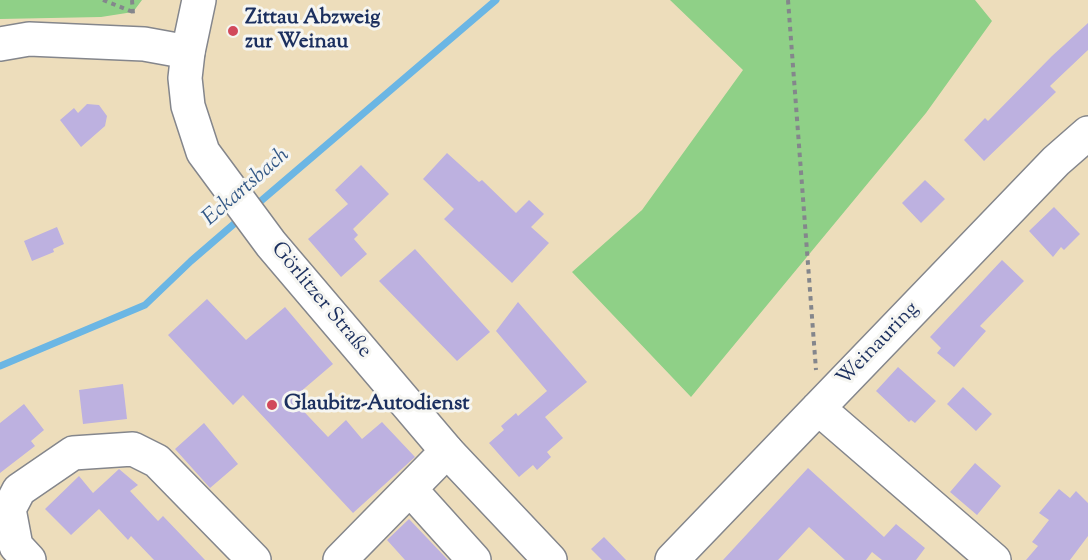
<!DOCTYPE html>
<meta charset="utf-8">
<style>
body{margin:0}
canvas{display:block;background:#edddbb}
</style>
<canvas width="1088" height="560"></canvas>
<script>
const c = document.querySelector('canvas').getContext('2d');
c.lineJoin = 'round';
function paint(path, color) { c.fillStyle = color; c.fill(path, 'evenodd'); }
const poly = rows => new Path2D(rows.map(r => 'M' + r).join(''));
function trace(path, color, width, dash) { c.strokeStyle = color; c.lineWidth = width; c.lineCap = dash ? 'butt' : 'round'; c.setLineDash(dash || []); c.stroke(path); }
function drawText(font, color, halo, rows, align = 'center') {
  c.font = font + ' "Sorts Mill Goudy",serif'; c.lineWidth = 6; c.setLineDash([]); c.textBaseline = 'middle'; c.strokeStyle = halo; c.fillStyle = color; for (const [text, x, y, turn = 0] of rows) {
    c.save(); c.translate(x, y); c.rotate((+turn || 0) * Math.PI / 180); c.textAlign = isNaN(turn) ? turn : align; if (halo) c.strokeText(text, 0, 0); c.fillText(text, 0, 0); c.restore();
  }
}
const green = poly([
 [0,0,142,0,133,12,101,17,0,19],
 [670,0,975,0,992,21,926,113,691,397,572,272,642,210,743,70]
]);
const stream = poly([
 [255,206,496,0],
 [0,366,145,305,191,261,242,217]
]);
const building = poly([
 [1088,23,1088,50,1050,86,1056,92,984,161,964,140,985,118,988,121,1052,56],
 [87,104,99,105,107,116,105,126,81,147,60,120,74,108,78,113],
 [447,153,479,182,482,180,516,213,529,200,544,214,531,227,549,243,512,283,444,219,454,209,423,179],
 [361,165,389,194,353,229,358,235,354,239,367,254,341,277,308,239,348,204,335,190],
 [925,180,945,199,921,223,902,203],
 [1054,207,1080,234,1064,250,1061,247,1053,257,1029,231],
 [57,227,64,244,53,249,54,252,32,261,24,241],
 [415,249,490,332,457,361,379,281],
 [1002,260,1024,281,980,326,986,331,954,367,937,353,941,348,930,337],
 [207,299,246,340,285,307,333,364,292,399,328,437,346,420,362,439,382,422,415,457,353,513,243,395,233,405,168,335],
 [518,302,587,382,545,417,563,438,547,452,551,457,537,470,533,465,519,477,489,443,504,430,501,426,516,413,518,416,547,391,496,331],
 [898,367,936,401,915,423,911,420,909,422,876,391],
 [123,384,127,419,83,424,79,390],
 [963,387,992,414,976,431,947,404],
 [24,404,44,430,31,441,35,446,0,473,0,423],
 [204,423,238,464,210,488,175,449],
 [975,463,1001,486,977,515,950,492],
 [808,468,884,537,896,524,925,548,916,560,882,560,872,552,866,560,845,560,809,527,778,560,723,560],
 [119,469,138,485,130,491,158,521,163,516,205,560,154,560,131,536,128,540,99,509,71,535,45,509,79,476,93,493],
 [1059,489,1070,498,1076,491,1088,503,1088,536,1070,560,1026,560,1038,546,1032,542,1049,520,1039,513],
 [409,519,448,560,405,560,387,540],
 [604,537,626,560,602,560,591,549]
]);
const path = poly([
 [103,0,133,12],
 [132,0,133,14],
 [788,0,816,370]
]);
const minor = poly([
 [0,44,29,39,144,44,188,52],
 [818,408,994,560],
 [410,489,474,560],
 [29,560,16,546,9,509,19,490,73,453,133,449,157,461,254,560],
 [340,560,447,451],
 [672,560,1056,161,1088,133]
]);
const major = poly([
 [199,0,188,52,185,78,188,106,203,152,271,244,447,451,550,560]
]);
const markers = [
 [233,31,6,"#d1495b"],
 [272,405,6,"#d1495b"]
];
const poiNames = [
 ["Zittau Abzweig",245,19],
 ["zur Weinau",245,43],
 ["Glaubitz-Autodienst",284,405]
];
const streetNames = [
 ["Görlitzer Straße",320,301,50],
 ["Weinauring",879,345,-46]
];
const waterNames = [
 ["Eckartsbach",247,188,-41]
];
paint(green, '#8fd087');
trace(stream, '#6bb6e4', 7);
paint(building, '#bdb1e0');
trace(minor, '#84868c', 36);
trace(major, '#84868c', 36);
trace(path, '#84868c', 4, [4.5, 4.5]);
trace(minor, '#fff', 33);
trace(major, '#fff', 33);
for (const [x, y, r, color] of markers) { const dot = new Path2D(); dot.arc(x, y, r, 0, 2 * Math.PI); c.fillStyle = color; c.fill(dot); trace(dot, '#f6f6f2', 2); }
drawText('bold 21px', '#1b2f5e', '#f6f6f2', poiNames, 'left');
drawText('21px', '#1b2f5e', '#f6f6f2', streetNames);
drawText('italic 22px', '#335886', '#f6f6f2', waterNames);
</script>
